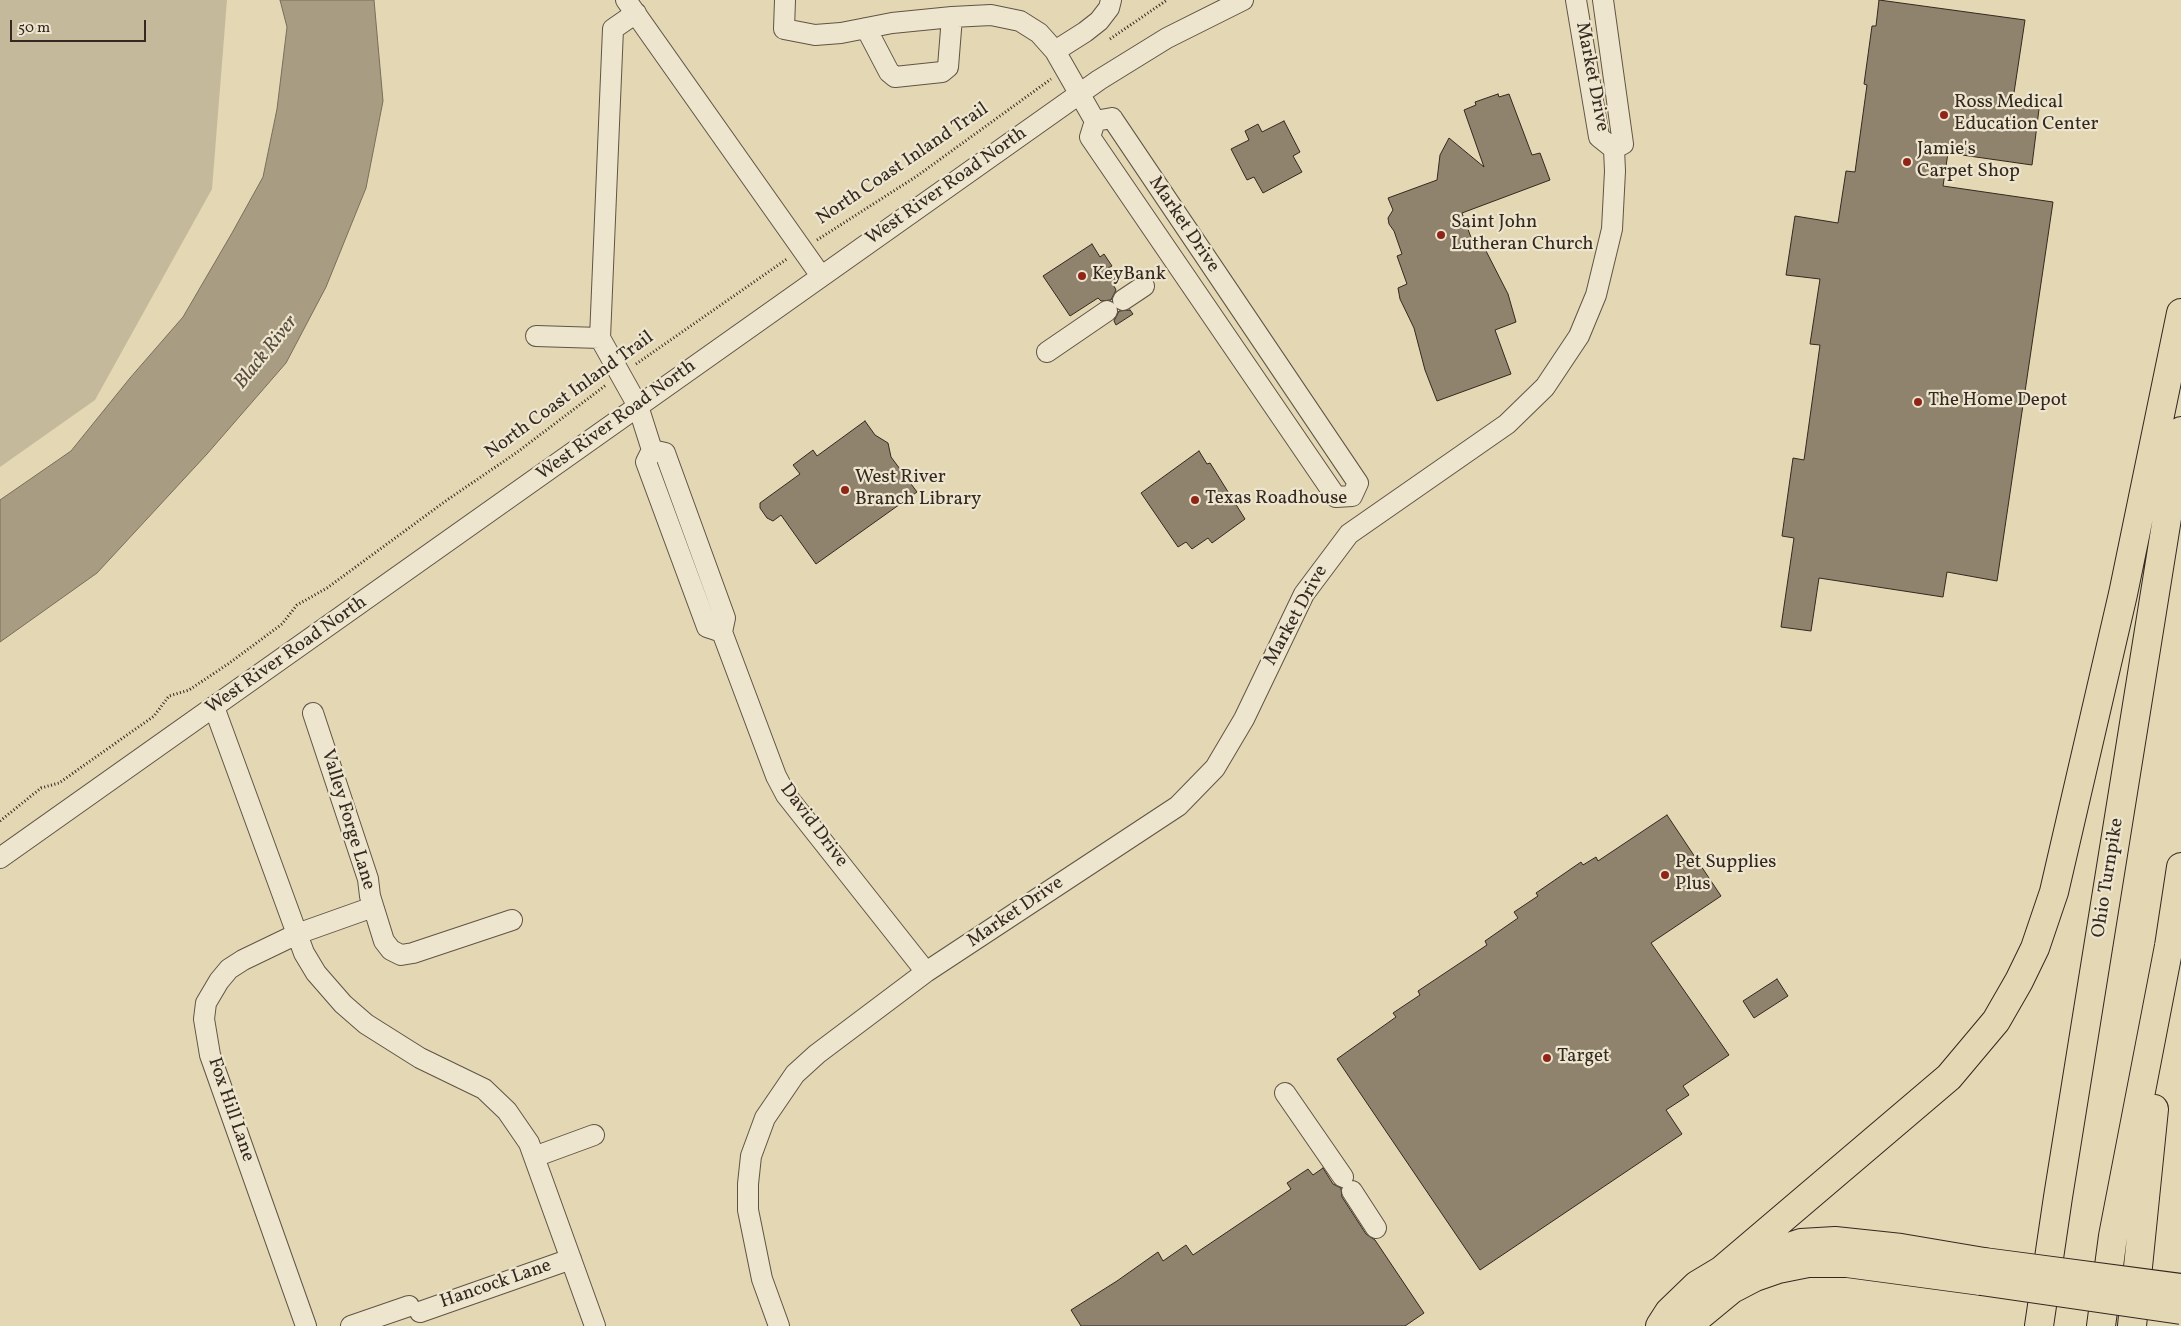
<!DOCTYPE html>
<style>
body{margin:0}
#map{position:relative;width:2181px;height:1326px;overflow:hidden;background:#e3d7b4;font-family:Vollkorn,serif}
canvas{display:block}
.scale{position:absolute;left:10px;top:20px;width:136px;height:22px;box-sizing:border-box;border:2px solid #342820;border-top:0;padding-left:6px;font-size:15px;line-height:18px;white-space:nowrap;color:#342820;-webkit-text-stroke:4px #ede5ce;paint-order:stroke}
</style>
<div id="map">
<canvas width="2181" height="1326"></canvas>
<div class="scale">50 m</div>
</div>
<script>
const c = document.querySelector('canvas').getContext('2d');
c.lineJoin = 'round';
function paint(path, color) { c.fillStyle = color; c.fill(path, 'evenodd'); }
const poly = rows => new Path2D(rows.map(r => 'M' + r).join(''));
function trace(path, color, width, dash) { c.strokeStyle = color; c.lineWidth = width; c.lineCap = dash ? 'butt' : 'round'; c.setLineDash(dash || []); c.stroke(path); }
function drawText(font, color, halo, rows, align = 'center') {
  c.font = font + ' Vollkorn,serif'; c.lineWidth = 4.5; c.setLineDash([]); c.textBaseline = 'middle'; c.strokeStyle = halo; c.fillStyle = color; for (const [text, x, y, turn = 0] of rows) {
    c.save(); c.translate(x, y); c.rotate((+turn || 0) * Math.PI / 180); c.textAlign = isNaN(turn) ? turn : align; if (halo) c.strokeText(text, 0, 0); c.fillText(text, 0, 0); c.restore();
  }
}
const green = poly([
 [0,0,227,0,212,189,95,400,0,467]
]);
const water = poly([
 [280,0,374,0,383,101,366,188,326,287,286,363,207,454,97,573,0,642,0,500,71,451,130,378,183,317,232,233,263,177,277,109,287,27,280,0]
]);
const building = poly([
 [1879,0,2025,20,2012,106,2039,109,2032,165,1948,153,1943,186,2053,202,1997,581,1947,572,1943,597,1819,578,1811,631,1781,627,1794,538,1782,536,1793,458,1804,460,1820,345,1810,344,1820,279,1786,275,1795,216,1838,223,1846,171,1855,172,1867,85,1864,84,1872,26,1876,26,1879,0],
 [1498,94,1499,97,1509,94,1532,155,1540,153,1550,180,1462,213,1476,251,1484,247,1508,294,1516,322,1495,330,1511,374,1437,401,1425,370,1414,328,1400,299,1398,288,1407,284,1397,256,1402,254,1394,231,1389,224,1388,218,1393,210,1388,198,1437,180,1440,155,1449,138,1484,167,1464,110,1476,105,1475,102,1498,94],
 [1284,121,1300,152,1293,156,1302,172,1263,193,1254,177,1247,180,1231,149,1249,140,1245,131,1258,124,1262,132,1284,121],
 [1092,244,1100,257,1104,254,1112,266,1108,268,1118,283,1114,286,1116,290,1111,300,1101,301,1098,298,1070,316,1043,276,1092,244],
 [1130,310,1133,314,1116,325,1114,321,1119,311,1130,310],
 [865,421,875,435,888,443,891,457,917,492,816,564,781,515,773,521,767,518,760,508,760,503,800,474,793,465,813,450,817,456,865,421],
 [1199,451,1207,464,1210,463,1245,519,1212,543,1208,538,1192,549,1186,542,1178,547,1141,493,1199,451],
 [1667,815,1721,896,1651,943,1729,1055,1683,1086,1689,1095,1666,1110,1682,1134,1480,1270,1337,1059,1396,1017,1393,1013,1420,995,1418,991,1487,945,1485,941,1518,918,1514,912,1538,896,1536,893,1581,862,1583,865,1596,857,1598,861,1667,815],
 [1777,979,1788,996,1754,1018,1743,1001,1777,979],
 [1323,1168,1333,1184,1341,1188,1342,1197,1366,1234,1375,1240,1424,1313,1405,1326,1081,1326,1071,1310,1117,1281,1158,1252,1163,1261,1186,1245,1193,1255,1291,1189,1287,1183,1308,1169,1313,1175,1323,1168]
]);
const path = poly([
 [1110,39,1167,0],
 [817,240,917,176,1051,79],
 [636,364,787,259],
 [0,821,41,788,59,783,154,716,169,696,189,690,228,664,282,624,297,605,327,588,447,500,516,453,606,385]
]);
const minor = poly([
 [626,0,821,276],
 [785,0,784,29,815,35,841,33,892,23,952,17,991,15,1020,21,1039,33,1055,51,1095,121],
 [1603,0,1623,144,1614,149],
 [866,28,889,72,895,77,942,72,948,67,952,17],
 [1055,51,1085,32,1099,21,1109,8,1111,0],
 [1112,118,1358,483,1352,496,1336,497,1090,137,1095,121,1112,118],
 [1123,300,1144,286],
 [536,336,600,338,638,406,652,450],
 [600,338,613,29,636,13],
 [1047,352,1107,311],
 [722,632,707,627,646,462,652,450,665,453,725,618,722,632,776,776,786,795,926,972],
 [214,707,304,953,316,973,343,1004,366,1024,420,1058,484,1089,507,1111,529,1143,595,1326],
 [313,713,368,879,370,896,384,941,391,950,401,955,413,953,512,920],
 [0,858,1099,80,1167,38,1243,0],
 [1285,1093,1343,1177],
 [534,1157,594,1135],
 [1352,1191,1376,1228],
 [420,1312,571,1259],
 [306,1326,210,1055,204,1019,206,1003,219,981,229,969,243,960,297,934,373,907],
 [351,1326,409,1306],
 [779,1326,762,1279,748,1210,748,1184,751,1156,765,1118,795,1074,817,1054,926,972,1178,806,1215,768,1244,719,1304,594,1349,534,1507,424,1545,387,1579,336,1596,295,1612,229,1615,171,1614,149,1599,137,1576,0]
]);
const highway = poly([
 [1740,1263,1801,1243,1835,1241,1901,1248,1984,1262],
 [1660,1326,1669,1312,1697,1285,1722,1270,1949,1077,1996,1021,2019,981,2035,948,2054,892,2123,594,2181,313],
 [1687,1326,1732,1289,1755,1277,1778,1269,1808,1263,1847,1263,1981,1281],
 [2039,1326,2058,1197,2181,431],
 [2101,1326,2113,1236,2169,946,2181,867],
 [2132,1326,2154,1109]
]);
const highwayBridge = poly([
 [1984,1262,2181,1288],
 [1981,1281,2181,1310]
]);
const markers = [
 [1944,115,5,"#8f2418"],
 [1907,162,5,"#8f2418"],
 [1441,235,5,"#8f2418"],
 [1082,276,5,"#8f2418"],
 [1918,402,5,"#8f2418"],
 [845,490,5,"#8f2418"],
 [1195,500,5,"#8f2418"],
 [1665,875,5,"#8f2418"],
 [1547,1058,5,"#8f2418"]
];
const streetNames = [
 ["Market Drive",1591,77,79],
 ["North Coast Inland Trail",903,165,-34],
 ["West River Road North",947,187,-35],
 ["Market Drive",1183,225,56],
 ["North Coast Inland Trail",570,396,-36],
 ["West River Road North",617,421,-36],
 ["Market Drive",1297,616,-61],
 ["West River Road North",287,656,-35],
 ["Valley Forge Lane",347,820,73],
 ["David Drive",813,826,53],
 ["Ohio Turnpike",2109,878,-81],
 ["Market Drive",1016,913,-34],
 ["Fox Hill Lane",230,1110,71],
 ["Hancock Lane",496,1285,-19]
];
const poiNames = [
 ["Ross Medical",1954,104],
 ["Education Center",1954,126],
 ["Jamie's",1917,151],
 ["Carpet Shop",1917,173],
 ["Saint John",1451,224],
 ["Lutheran Church",1451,246],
 ["KeyBank",1092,276],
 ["The Home Depot",1928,402],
 ["West River",855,479],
 ["Branch Library",855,501],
 ["Texas Roadhouse",1205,500],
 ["Pet Supplies",1675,864],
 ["Plus",1675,886],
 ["Target",1557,1058]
];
const waterNames = [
 ["Black River",267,353,-51]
];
paint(green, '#c5b99b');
paint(water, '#a89c82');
trace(water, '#7a6e5b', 1);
paint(building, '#8f836d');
trace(building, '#342820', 1);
trace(minor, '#605445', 22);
trace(highway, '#342820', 30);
trace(path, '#342820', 3, [1, 2.5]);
trace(minor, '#ede5ce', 20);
trace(highway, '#e3d7b4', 28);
trace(highwayBridge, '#342820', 30, []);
trace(highwayBridge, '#e3d7b4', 28);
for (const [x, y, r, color] of markers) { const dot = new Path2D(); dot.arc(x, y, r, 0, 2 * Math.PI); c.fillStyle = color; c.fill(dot); trace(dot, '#ede5ce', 2); }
drawText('19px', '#342820', '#ede5ce', streetNames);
drawText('19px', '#342820', '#ede5ce', poiNames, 'left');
drawText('italic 20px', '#574b3d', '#ede5ce', waterNames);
</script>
